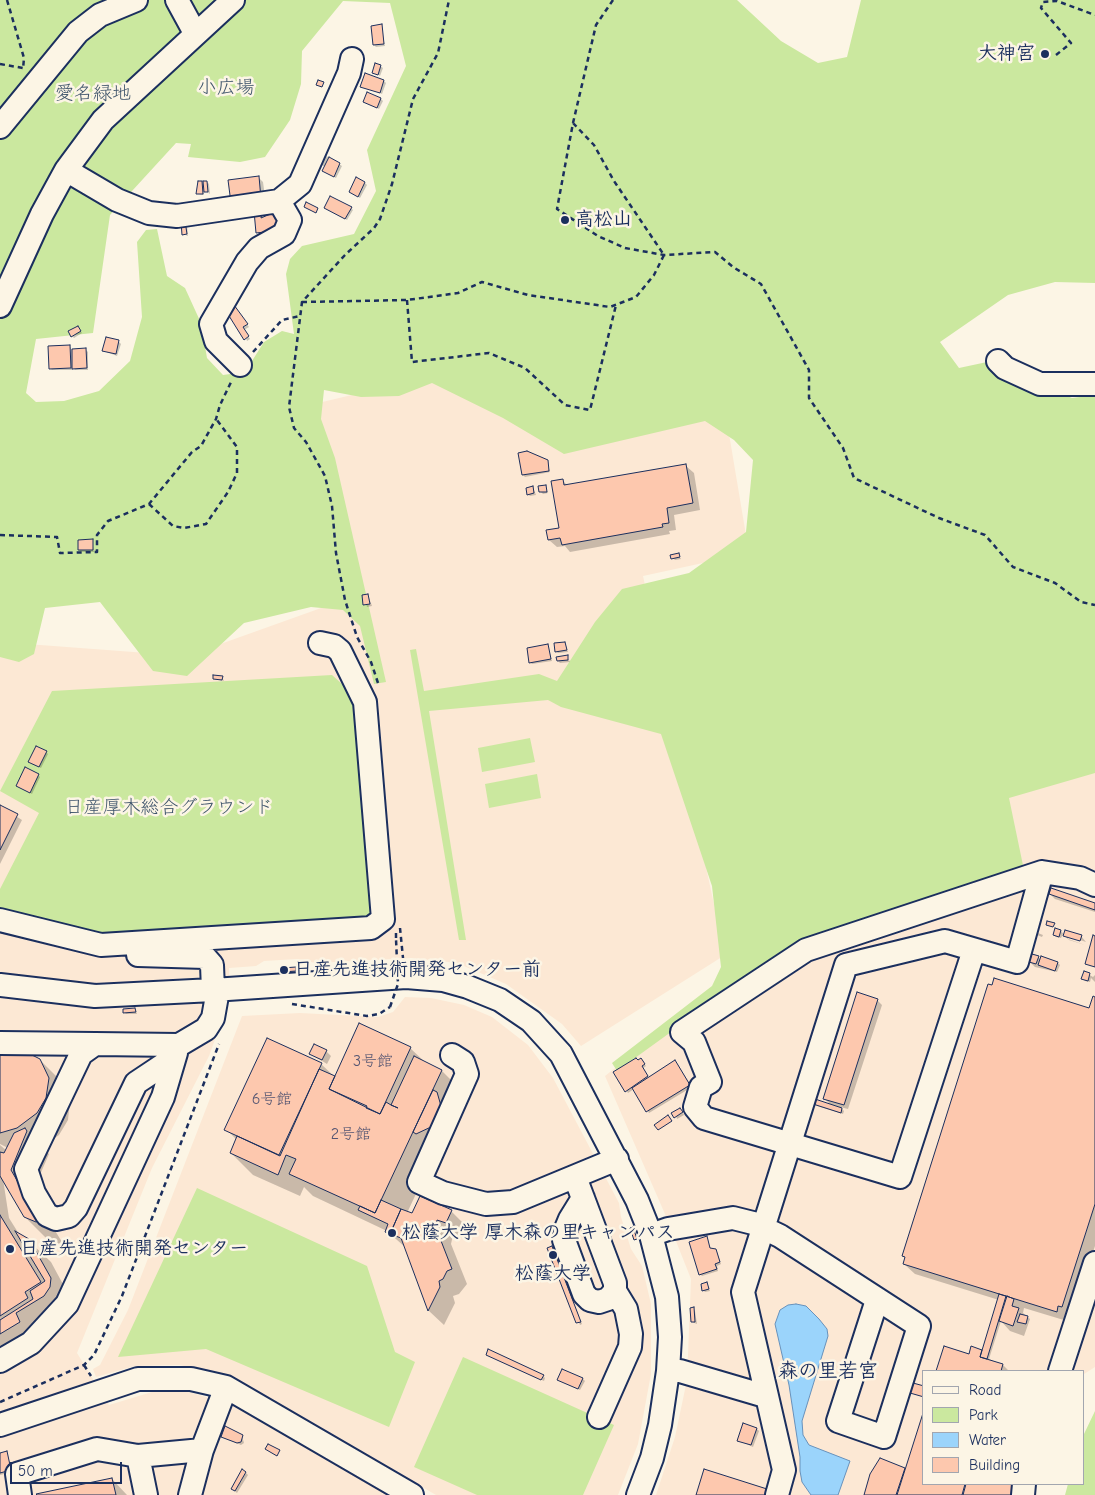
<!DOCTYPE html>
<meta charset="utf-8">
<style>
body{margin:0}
#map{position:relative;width:1095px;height:1495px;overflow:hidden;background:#fcf5e5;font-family:"Comic Neue",sans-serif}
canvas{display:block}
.legend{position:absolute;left:922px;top:1370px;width:162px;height:115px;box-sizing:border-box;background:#fcf5e5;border:1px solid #a2a6af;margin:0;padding:6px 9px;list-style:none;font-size:15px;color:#1b2f5e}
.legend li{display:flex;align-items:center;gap:10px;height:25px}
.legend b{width:25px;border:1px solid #a2a6af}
.scale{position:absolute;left:10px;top:1462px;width:112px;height:22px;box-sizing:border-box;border:2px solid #1b2f5e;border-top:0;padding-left:6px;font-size:15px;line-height:18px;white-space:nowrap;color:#1b2f5e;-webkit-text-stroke:4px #fcf5e5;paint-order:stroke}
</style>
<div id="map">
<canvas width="1095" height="1495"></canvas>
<ul class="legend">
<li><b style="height:6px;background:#fcf5e5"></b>Road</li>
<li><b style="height:14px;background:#cbe89f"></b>Park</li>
<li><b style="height:14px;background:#9bd4fb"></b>Water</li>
<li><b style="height:14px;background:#fdc8ae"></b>Building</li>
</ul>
<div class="scale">50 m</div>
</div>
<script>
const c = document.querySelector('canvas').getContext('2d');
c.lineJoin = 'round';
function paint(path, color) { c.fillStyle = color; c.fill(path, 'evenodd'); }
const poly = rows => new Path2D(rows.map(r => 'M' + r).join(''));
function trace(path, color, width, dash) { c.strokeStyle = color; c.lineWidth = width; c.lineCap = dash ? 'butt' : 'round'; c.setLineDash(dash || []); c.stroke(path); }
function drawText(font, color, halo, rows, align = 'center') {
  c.font = font + ' "Comic Neue","Klee One",sans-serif'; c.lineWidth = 5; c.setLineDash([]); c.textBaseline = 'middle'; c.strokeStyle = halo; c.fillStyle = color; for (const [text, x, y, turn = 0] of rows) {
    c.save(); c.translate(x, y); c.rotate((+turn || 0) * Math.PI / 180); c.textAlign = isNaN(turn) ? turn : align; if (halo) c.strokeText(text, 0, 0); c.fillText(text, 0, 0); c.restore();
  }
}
const built = poly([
 [511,357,724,404,749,553,643,576,725,955,581,1046,562,1024,506,984,457,963,411,958,316,963,297,959,264,961,256,966,229,968,230,998,209,1056,152,1168,77,1353,109,1405,152,1392,189,1392,242,1408,388,1495,0,1495,0,642,187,656,349,598,314,404],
 [1095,766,1095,1367,1084,1374,1084,1371,924,1371,924,1484,1036,1484,1032,1495,656,1495,675,1437,687,1380,691,1279,668,1221,605,1076,777,939,998,795],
 [405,997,431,998,464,1005,492,1017,528,1045,553,1078,619,1203,621,1217,631,1249,642,1266,651,1304,651,1374,638,1444,618,1495,436,1495,253,1389,220,1373,179,1365,135,1366,96,1377,93,1369,100,1365,128,1310,242,1016,300,1013,378,1017,393,1012]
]);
const green = poly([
 [0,0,737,0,781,41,818,63,847,57,861,0,1095,0,1095,283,1055,282,1008,295,940,342,959,368,987,362,1072,398,1095,395,1095,773,1009,798,1025,875,783,951,617,1071,612,1063,712,986,721,967,712,886,661,734,561,707,548,700,429,711,466,940,459,940,410,650,416,649,424,691,539,674,557,681,595,622,622,589,689,573,746,532,753,460,734,440,705,421,564,454,503,418,432,383,399,396,361,397,324,390,321,419,335,458,386,682,374,684,360,626,343,610,311,607,244,623,187,676,153,671,100,602,45,608,34,654,19,662,0,657],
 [343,1,390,3,406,66,367,150,376,191,354,234,302,246,290,259,286,274,294,334,282,331,264,342,245,372,223,375,207,358,201,323,185,288,167,276,157,229,146,230,137,242,142,317,130,361,99,391,64,401,36,402,26,393,36,339,93,333,110,215,176,143,191,144,188,157,240,162,265,157,290,120,301,84,302,51],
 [332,675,361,701,373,919,95,937,0,908,0,889,39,813,0,791,52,691],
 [530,738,535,762,482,772,478,748],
 [537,774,541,798,489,808,485,784],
 [197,1188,367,1266,395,1352,415,1362,389,1427,206,1349,118,1357],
 [463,1357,614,1425,583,1495,477,1495,414,1467],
 [1095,1411,1095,1495,1065,1495,1068,1484,1084,1484,1084,1434]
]);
const water = poly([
 [796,1304,806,1306,819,1319,827,1329,828,1336,802,1421,803,1435,809,1445,850,1461,838,1495,811,1495,802,1482,800,1471,800,1457,789,1385,775,1324,780,1310,788,1305,796,1304]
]);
const shadow = poly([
 [381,26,385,46,376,47,374,45],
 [1046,53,1050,58,1049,59,1045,54],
 [380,66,383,68,380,76,374,72],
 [384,81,386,83,382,94,362,86],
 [381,99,383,101,379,109,364,102],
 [323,154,342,166,336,178,323,171,325,167,319,163],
 [258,177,263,182,266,204,237,207],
 [201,182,205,186,207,182,209,184,210,194,204,190,204,195,198,194],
 [365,183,367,185,360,198,350,192],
 [325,208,351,208,353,210,347,220],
 [261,211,267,217,284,229,262,237,257,232],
 [182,223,187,225,188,236,183,234],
 [236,309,249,327,244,330,250,339,247,341],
 [80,330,82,333,74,338,72,336],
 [119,342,121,344,117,356,104,351],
 [70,346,72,350,86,350,88,352,88,370,75,370,73,367,73,370,52,370,50,368],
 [547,461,550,472,525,477,523,475],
 [686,466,694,473,700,510,674,515,676,530,669,531,670,534,570,552,565,546,557,547,549,540,560,529,563,481,568,486],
 [545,486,548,493,543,494,541,492],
 [533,488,536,495,530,496,528,494],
 [92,541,94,552,81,552,79,550],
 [678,554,681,559,675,560,673,558],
 [368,595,372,606,367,607,363,596],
 [565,643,568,652,558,653,556,651],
 [548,646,552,661,532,664,530,662],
 [567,657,570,662,560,663,558,661,558,658],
 [222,677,224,681,214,679],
 [46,752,48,754,41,768,32,764],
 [38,775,40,777,32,794,17,786],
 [0,806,22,820,0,864],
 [1050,894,1095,904,1095,912,1055,899],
 [1056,930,1061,931,1064,935,1081,936,1086,942,1068,936,1068,939,1085,945,1069,940,1063,934,1061,938,1056,937,1054,935],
 [1038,933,1043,935,1042,937,1037,935],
 [1038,957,1041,960,1042,958,1058,963,1060,965,1057,972,1035,967,1030,962],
 [295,969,298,973,286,973,284,971],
 [1085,972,1093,977,1095,975,1095,982,1091,978,1090,982,1085,981,1083,979],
 [1095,998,1095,1246,1072,1317,1067,1321,1024,1308,1023,1313,1030,1319,1024,1336,1010,1331,1001,1321,989,1359,1003,1365,1009,1371,938,1371,945,1347,970,1355,983,1352,999,1300,915,1274,904,1264,906,1258,903,1256,1090,1010],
 [877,1000,882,1005,848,1109,840,1107,844,1111,843,1114,817,1106,815,1104,831,1105,824,1098],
 [135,1009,137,1014,126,1014,124,1012],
 [410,1048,426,1063,442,1071,464,1093,455,1116,454,1132,448,1141,439,1145,407,1213,412,1215,451,1211,466,1226,461,1238,453,1235,451,1244,467,1284,459,1294,453,1296,455,1303,444,1325,429,1311,406,1248,387,1231,313,1196,304,1187,300,1196,253,1175,231,1153,237,1140,226,1129,321,1064,336,1078],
 [326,1051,331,1056,327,1064,311,1054],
 [0,1052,40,1060,62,1082,70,1101,68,1120,59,1135,42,1147,49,1154,32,1193,62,1242,58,1244,47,1239,25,1217,3,1179,9,1218,19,1234,28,1240,51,1262,72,1301,0,1369,0,1145,7,1151,8,1148,0,1144],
 [643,1062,646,1066,643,1068,649,1078,677,1064,692,1087,649,1113,634,1089,628,1093,614,1072],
 [682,1111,684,1115,677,1119,676,1116],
 [706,1238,711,1250,717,1252,721,1264,717,1266,718,1271,702,1276,700,1274],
 [552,1248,582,1324,580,1325,549,1249],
 [707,1284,710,1291,705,1292,703,1290],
 [693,1309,695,1311,697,1324,692,1322],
 [489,1356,543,1376,545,1378,544,1381],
 [583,1379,585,1381,580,1390,558,1380],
 [757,1429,759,1431,753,1447,738,1440],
 [242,1436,244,1443,241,1445,222,1437],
 [7,1453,12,1472,0,1475,0,1454],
 [904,1469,924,1484,1022,1484,1018,1495,866,1495],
 [246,1473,248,1475,237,1493,232,1489],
 [112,1479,127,1495,38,1495]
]);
const building = poly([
 [382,24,384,44,373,45,371,26,382,24],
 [375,63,381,65,378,75,372,73,375,63],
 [365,73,384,80,380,93,360,87,365,73],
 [318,80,324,82,322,87,316,85,318,80],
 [367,92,381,98,377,108,363,102,367,92],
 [329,157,340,163,334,177,322,171,329,157],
 [259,176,261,199,231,203,228,180,259,176],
 [356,177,365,182,358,197,349,192,356,177],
 [198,181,202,181,203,194,196,194,198,181],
 [203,181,207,181,208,192,204,192,203,181],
 [330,196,352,207,345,219,324,208,330,196],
 [306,202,318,208,316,213,304,207,306,202],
 [262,210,261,218,275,212,280,223,266,235,265,232,256,233,254,211,262,210],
 [185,221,187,234,182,235,181,222,185,221],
 [234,305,248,324,243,327,249,336,244,340,226,311,234,305],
 [78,326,81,331,71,337,68,331,78,326],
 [106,337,119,340,116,354,102,351,106,337],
 [70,345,71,368,49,369,48,346,70,345],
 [86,348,87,368,72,369,72,349,86,348],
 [527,451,548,460,549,471,522,475,518,453,527,451],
 [686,464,693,503,667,508,669,523,662,524,663,527,562,545,560,538,548,540,546,530,559,528,551,481,563,479,564,485,686,464],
 [546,485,547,492,539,492,538,486,546,485],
 [533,486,534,493,527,495,526,488,533,486],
 [93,539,93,550,78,550,78,540,93,539],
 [679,553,680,557,671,559,670,555,679,553],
 [368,594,370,604,363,605,362,595,368,594],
 [565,642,567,650,555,652,554,643,565,642],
 [548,644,551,659,529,663,527,648,548,644],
 [568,655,568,660,557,661,556,657,568,655],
 [213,675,223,676,222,680,213,679,213,675],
 [36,746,47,751,39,767,28,762,36,746],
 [25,767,39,774,30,793,16,786,25,767],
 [0,805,18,814,0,850,0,805],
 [1051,888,1095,903,1095,910,1049,894,1051,888],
 [1047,921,1055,923,1053,927,1046,925,1047,921],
 [1055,928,1061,930,1059,937,1053,935,1055,928],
 [1065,930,1082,935,1080,941,1063,936,1065,930],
 [1093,935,1095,936,1095,967,1085,964,1093,935],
 [1032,954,1039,956,1036,964,1029,962,1032,954],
 [1041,956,1058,962,1055,971,1038,965,1041,956],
 [296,967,296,971,283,972,282,968,296,967],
 [1084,971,1090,973,1088,981,1081,979,1084,971],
 [994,978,1089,1008,1093,996,1095,997,1095,1204,1062,1307,1058,1306,1057,1312,903,1264,905,1257,902,1256,988,984,992,985,994,978],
 [857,992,878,999,844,1105,823,1099,857,992],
 [135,1008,136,1012,123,1013,123,1009,135,1008],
 [359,1023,411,1047,380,1114,329,1089,359,1023],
 [267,1038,322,1063,279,1155,224,1130,267,1038],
 [314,1044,327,1050,322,1060,309,1054,314,1044],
 [0,1051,26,1052,40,1059,49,1078,46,1098,37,1113,17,1128,0,1133,0,1051],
 [414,1056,442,1070,375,1213,289,1174,296,1159,286,1155,278,1175,230,1153,237,1136,280,1156,319,1069,335,1076,329,1089,367,1106,366,1108,380,1114,386,1102,391,1105,398,1108,391,1105,414,1056],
 [636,1058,638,1060,641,1058,645,1064,642,1066,648,1076,625,1092,613,1072,636,1058],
 [675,1060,690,1085,646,1112,632,1088,675,1060],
 [433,1090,437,1092,441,1106,433,1126,416,1134,413,1132,433,1090],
 [815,1099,842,1108,841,1113,813,1104,815,1099],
 [680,1108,683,1112,674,1118,671,1113,680,1108],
 [668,1115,672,1121,658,1130,654,1125,668,1115],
 [25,1128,27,1131,11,1170,40,1220,36,1222,24,1217,0,1176,0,1152,4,1153,14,1133,25,1128],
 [420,1196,452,1210,446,1223,437,1220,436,1228,452,1269,447,1271,443,1279,439,1281,440,1287,428,1311,401,1238,390,1234,401,1209,412,1213,420,1196],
 [381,1200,401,1209,390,1234,385,1232,388,1224,358,1210,360,1206,375,1213,381,1200],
 [0,1215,41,1282,25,1292,28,1298,0,1316,0,1215],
 [633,1227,637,1239,634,1240,630,1228,633,1227],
 [15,1231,29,1239,51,1278,50,1287,44,1296,16,1313,20,1322,0,1334,0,1320,33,1299,30,1291,45,1281,15,1231],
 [707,1236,710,1248,716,1249,720,1262,715,1264,717,1269,699,1275,689,1242,707,1236],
 [552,1246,581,1322,576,1323,547,1248,552,1246],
 [707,1282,709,1289,702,1291,701,1284,707,1282],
 [999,1294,1006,1296,987,1359,980,1357,999,1294],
 [1007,1296,1014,1299,1012,1306,1019,1308,1013,1326,999,1321,1007,1296],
 [694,1307,695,1322,691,1322,690,1308,694,1307],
 [1020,1314,1028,1316,1026,1324,1017,1322,1020,1314],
 [944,1346,969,1354,971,1346,982,1350,980,1357,1003,1364,1001,1371,936,1371,944,1346],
 [488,1349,544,1375,541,1380,486,1355,488,1349],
 [562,1369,583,1378,578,1389,557,1380,562,1369],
 [913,1383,924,1386,924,1397,910,1393,913,1383],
 [924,1410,924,1484,965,1484,962,1495,897,1495,924,1410],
 [743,1423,757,1428,751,1445,737,1441,743,1423],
 [225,1426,243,1435,241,1442,237,1443,221,1437,225,1426],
 [268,1444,280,1450,277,1456,265,1449,268,1444],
 [7,1451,11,1470,0,1473,0,1453,7,1451],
 [880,1458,905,1468,896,1495,864,1495,870,1474,880,1458],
 [242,1469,246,1472,235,1491,231,1489,242,1469],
 [704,1469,767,1489,765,1495,696,1495,704,1469],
 [112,1478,116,1495,37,1495,36,1494,112,1478],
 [966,1484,1019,1484,1015,1495,963,1495,966,1484]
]);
const path = poly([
 [7,0,24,58,23,69],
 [613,0,596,25,573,123,557,209,598,236,625,248,664,255,715,252,733,267,761,284,809,370,809,398,843,448,854,478,939,518,985,535,1013,567,1055,583,1081,602,1095,605],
 [1056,55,1071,43,1041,8,1043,2,1057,1,1095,15],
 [0,64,23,68],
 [573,123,594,145,614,181,664,255],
 [407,300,412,362,489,353,525,368,565,405,590,410,616,305],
 [302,302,407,300,458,293,482,282,528,295,610,307,636,297,654,275,664,255],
 [253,352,282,320,300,316],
 [149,504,173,526,184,528,206,524,228,492,237,473,237,447,217,420],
 [0,535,57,537,60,553,97,552,97,535,108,521,149,504,192,452,201,446,216,419,220,405,232,380],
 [378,683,371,662,357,637,345,600,336,553,332,506,325,476,306,442,294,428,289,407,302,302,345,255,374,228,380,219,392,184,413,99,438,53,449,0],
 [400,928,403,958],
 [396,933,396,939],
 [292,1004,367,1016,379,1014,390,1007],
 [84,1365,91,1376],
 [0,1402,84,1365,94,1355,122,1296,219,1044]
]);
const minor = poly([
 [177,0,195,33],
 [0,127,78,32,100,15,136,0],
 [66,170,117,200,149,213,177,216,279,201,300,184,349,73,352,59],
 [0,306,42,214,66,170,103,120,233,0],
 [998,361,1005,368,1040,384,1095,384],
 [240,365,216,341,211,324,247,262,259,248,284,234,290,220,279,201],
 [0,920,101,945,371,928,383,919,365,702,340,651,334,646,320,643],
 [974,950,900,1177,704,1118,695,1107,701,1087,710,1082,694,1042,682,1032,806,950,1042,872,1080,878,1095,885],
 [138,955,205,957,212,965,213,990],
 [0,985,95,996,213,990,406,977,443,980,468,987,500,1000,531,1021,561,1054,637,1200,651,1235,667,1297,670,1337,668,1371,660,1425,652,1458,638,1495],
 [0,1043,95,1044],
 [179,1045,169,1061,136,1083,76,1208,69,1216,56,1219,47,1215,34,1193,26,1169,81,1054,95,1044,179,1045,206,1029,213,1018,218,990],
 [452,1055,463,1062,467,1074,419,1182,443,1193,486,1204,513,1202,617,1159],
 [575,1177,615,1283,615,1291,608,1299,599,1302,590,1300,584,1294,564,1240,565,1231,570,1219,583,1198],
 [651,1235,668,1229,733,1218,753,1223,780,1236,919,1326,884,1437,838,1421,877,1300],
 [0,1361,31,1343,67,1304,163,1097,176,1053],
 [668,1371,680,1371,765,1396],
 [1060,1371,1095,1263],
 [599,1417,630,1347,631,1334,626,1309,615,1291],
 [0,1425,138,1379,191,1379,226,1387,412,1495],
 [138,1456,146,1495],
 [20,1495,17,1474,97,1449,138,1456,202,1450],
 [190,1495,202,1450,226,1387],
 [777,1495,784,1470,743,1292,846,965,945,941,1017,962,1042,872],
 [1023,1495,1024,1484]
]);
const pathBridge = poly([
 [390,1007,398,984,396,939]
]);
const markers = [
 [1045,54,5,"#1b2f5e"],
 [565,220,5,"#1b2f5e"],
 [284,970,5,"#1b2f5e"],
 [392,1233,5,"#1b2f5e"],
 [10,1249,5,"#1b2f5e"],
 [553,1255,5,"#1b2f5e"]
];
const numberNames = [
 ["3号館",373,1061],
 ["6号館",272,1099],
 ["2号館",351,1134]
];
const poiNames = [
 ["大神宮",1035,54,"right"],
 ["高松山",575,220],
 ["日産先進技術開発センター前",294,970],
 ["松蔭大学 厚木森の里キャンパス",402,1233],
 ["日産先進技術開発センター",20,1249],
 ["松蔭大学",553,1274,"center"]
];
const parkNames = [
 ["小広場",226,88],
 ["愛名緑地",93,94],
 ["日産厚木総合グラウンド",169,808]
];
const neighbourhoodNames = [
 ["森の里若宮",828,1371]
];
paint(built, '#fce8d4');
paint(green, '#cbe89f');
paint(water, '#9bd4fb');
trace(water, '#6892bc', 1);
paint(shadow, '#0003');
paint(building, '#fdc8ae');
trace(building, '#1b2f5e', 1);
trace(minor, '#1b2f5e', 26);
trace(path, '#1b2f5e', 2.5, [5, 4]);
trace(minor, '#fcf5e5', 22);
trace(pathBridge, '#1b2f5e', 2.5, [5, 4]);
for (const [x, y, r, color] of markers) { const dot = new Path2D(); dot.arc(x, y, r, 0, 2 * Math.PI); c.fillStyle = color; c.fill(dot); trace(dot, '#fcf5e5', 2); }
drawText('16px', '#545572', null, numberNames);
drawText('bold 19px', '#1b2f5e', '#fcf5e5', poiNames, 'left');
drawText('19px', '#3e546b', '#fcf5e5', parkNames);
drawText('bold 20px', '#1b2f5e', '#fcf5e5', neighbourhoodNames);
</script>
